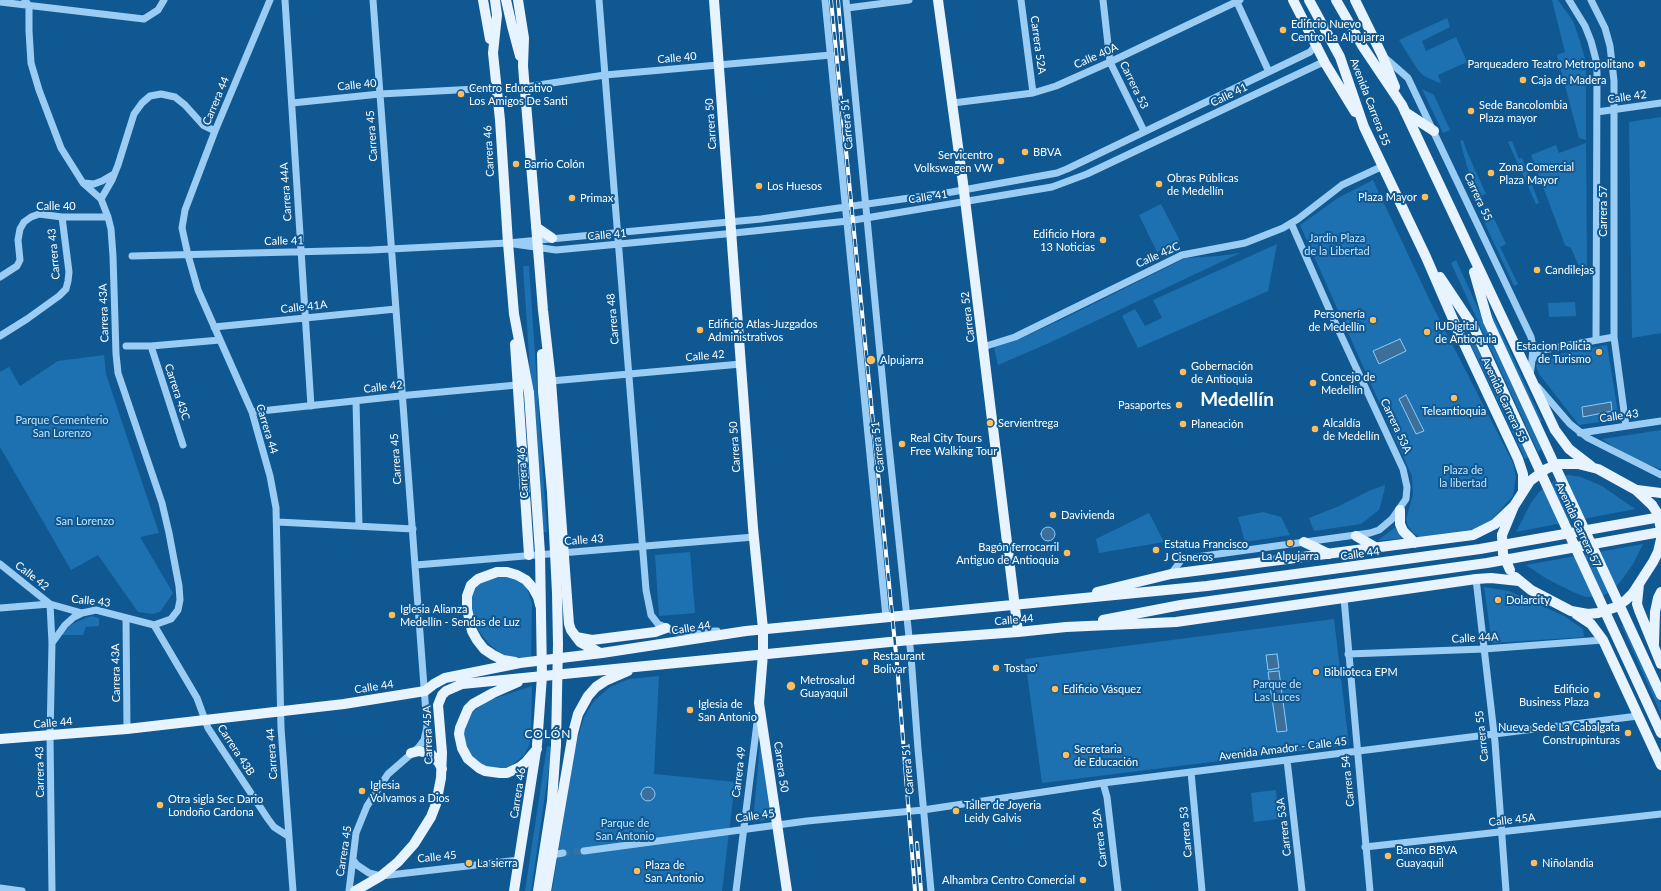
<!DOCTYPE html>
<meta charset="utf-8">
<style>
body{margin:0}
canvas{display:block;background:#0f5892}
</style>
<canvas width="1661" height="891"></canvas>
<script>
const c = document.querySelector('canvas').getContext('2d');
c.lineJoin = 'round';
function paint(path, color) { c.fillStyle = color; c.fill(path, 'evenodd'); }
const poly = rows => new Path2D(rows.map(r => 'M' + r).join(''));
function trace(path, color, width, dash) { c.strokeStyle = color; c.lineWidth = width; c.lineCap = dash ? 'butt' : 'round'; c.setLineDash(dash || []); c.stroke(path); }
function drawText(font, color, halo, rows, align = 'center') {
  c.font = font + ' Lato,sans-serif'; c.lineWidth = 4; c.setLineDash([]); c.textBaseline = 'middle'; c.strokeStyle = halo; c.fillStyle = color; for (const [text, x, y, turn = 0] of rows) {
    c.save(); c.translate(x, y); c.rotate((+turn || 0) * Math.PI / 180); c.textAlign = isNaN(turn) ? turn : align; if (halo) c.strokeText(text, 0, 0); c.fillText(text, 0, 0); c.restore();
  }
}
const green = poly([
 [1552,0,1558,0,1573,21,1580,41,1586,63,1586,140,1579,138,1557,55,1565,52],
 [1447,18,1450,27,1422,41,1426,51,1456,37,1467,62,1438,75,1441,83,1437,82,1424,76,1418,70,1399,40],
 [1422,89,1434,95,1450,130,1443,133],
 [1661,117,1661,333,1632,338,1629,122],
 [1463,140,1467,152,1486,194,1481,196,1469,173,1460,141],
 [1512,141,1519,159,1522,158,1539,203,1536,204,1508,142],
 [1586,143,1587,269,1580,269,1571,248,1565,245,1531,155,1556,145,1559,153],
 [1373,180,1430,301,1513,463,1516,477,1513,496,1489,523,1476,529,1419,537,1413,533,1408,526,1406,519,1413,495,1412,476,1300,225,1338,198],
 [1161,204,1180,241,1157,252,1139,215],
 [1488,206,1506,244,1500,247,1518,284,1514,286,1479,211],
 [1277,244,1268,291,1138,348,1122,316,1135,309,1145,326,1162,318,1153,300],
 [1240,253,1049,343,998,365,994,347,1022,338,1065,318,1186,258,1219,256],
 [1456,260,1542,449,1538,452,1451,263],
 [523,266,529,266,547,532,541,532],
 [1575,302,1576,316,1549,317,1548,303],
 [1492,312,1542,421,1539,422,1493,322],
 [1461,324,1471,334,1529,457,1525,459],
 [1607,345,1619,419,1579,425,1539,374,1536,366,1538,361,1543,357],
 [104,355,106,374,159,533,140,537,173,593,160,612,153,614,138,612,98,555,71,570,0,447,0,372,9,367,20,386,58,361],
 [1661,430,1661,469,1643,463,1619,450,1602,439],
 [1568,475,1581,477,1602,486,1635,509,1516,532,1531,503,1539,492,1559,478],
 [1385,485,1384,492,1379,510,1361,524,1314,531,1309,518,1337,507,1371,490],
 [1263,512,1281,517,1290,535,1245,542,1238,517],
 [1149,513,1164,542,1099,553,1096,539],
 [1397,526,1404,538,1377,541],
 [1643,544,1633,564,1621,581,1612,591,1604,595,1593,597,1586,597,1573,592,1547,579,1526,565],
 [690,552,695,613,659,616,655,555],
 [503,576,517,579,526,586,532,603,531,659,512,658,499,652,488,643,479,631,471,617,469,607,473,587,479,581],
 [1484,587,1509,591,1564,616,1583,629,1584,637,1492,643],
 [91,616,99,618,99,626,86,627,83,635,61,635,72,624],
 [1334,619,1349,745,1042,783,1025,659],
 [1625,625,1661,704,1661,714,1622,626],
 [659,676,654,774,735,782,722,891,552,891,574,754,578,737,584,717,594,701,610,687,629,679],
 [532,686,531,735,529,746,524,755,512,765,503,769,494,770,478,764,465,748,462,726,464,721,474,711,487,701],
 [760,744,771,819,753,822],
 [547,746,552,747,531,891,525,891],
 [1276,790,1278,819,1254,822,1251,793]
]);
const water = poly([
 [1400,339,1406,351,1379,364,1373,351,1400,339],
 [1406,395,1424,431,1416,434,1399,399,1406,395],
 [1611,402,1612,411,1583,417,1582,407,1611,402],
 '1041 534a7 7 0 1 1 14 0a7 7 0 1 1-14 0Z',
 [1277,654,1279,668,1268,670,1266,655,1277,654],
 [1279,671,1287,731,1277,732,1268,672,1279,671],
 '641 794a7 7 0 1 1 14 0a7 7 0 1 1-14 0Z'
]);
const minorTunnel = poly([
 [563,853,584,851]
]);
const minor = poly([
 [270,0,215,131,185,210,182,228,188,255,198,290,252,412,270,476,276,508,281,728,293,891],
 [285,0,311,406],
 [599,0,646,590,651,615,658,624,676,632,717,631],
 [825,0,886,617],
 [846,0,888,437,911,656,918,749,931,891],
 [1021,0,1033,93],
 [1103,0,1110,62,1144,131],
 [1236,0,1269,72],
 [1569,0,1585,26,1591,41,1596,60,1597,73,1596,340],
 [1591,0,1605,28,1610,46,1614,81,1614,337,1626,426],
 [0,2,144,19,158,10,164,0],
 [847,8,909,0],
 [1384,57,1408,78,1531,337,1533,347,1532,360],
 [525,87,605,75,831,55],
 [292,103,380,94,496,88],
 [953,103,1033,93,1056,86,1110,62,1240,0],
 [1597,112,1661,103],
 [84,183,94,184,102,181,114,174],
 [101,199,112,180,118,165,134,114,142,103,150,96,161,94,175,97,185,105,203,125,215,131],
 [514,244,556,250,725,234,848,221,1052,187,1087,174,1319,64,1325,63],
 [132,256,371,250,508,243,761,219,952,192,1057,173,1067,169,1310,52,1316,45],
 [0,277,17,266,20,260,18,240,20,229,24,222,31,217,39,214,62,217,108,217],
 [214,327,396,309],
 [0,336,27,319,59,296,66,289,68,281,69,272,62,217],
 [126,346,151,346,220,340],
 [151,346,183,445],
 [983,347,1015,337,1182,255,1245,243,1283,228,1298,219,1342,185,1383,166],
 [1530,376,1532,360,1535,356,1543,350,1614,337],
 [551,381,741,364],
 [1538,387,1570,424,1588,438,1661,475],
 [356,401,359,526],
 [252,412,409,395,517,385],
 [1580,433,1661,421],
 [278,522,413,529],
 [0,564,50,604],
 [416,565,754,537],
 [1171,574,1182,559,1370,533,1379,530,1392,519,1406,499,1407,487,1403,469,1333,318,1291,223],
 [1476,579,1495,742,1506,891],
 [1344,598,1370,891],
 [50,604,52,643,50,736,52,891],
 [0,608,50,604,82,613,96,610,154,625,171,619,178,610,180,600,179,586,169,533,162,503,118,373,116,354,113,256,111,229,108,217,101,199,83,183,61,148,39,90,31,63,29,31,29,6,25,0],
 [126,618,127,729],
 [154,625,197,698,208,728,268,819,274,827,288,836],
 [52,643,65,625,74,617,82,613],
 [1348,654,1484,649,1603,640],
 [1287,760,1302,891],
 [1191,772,1202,891],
 [1103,783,1107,797,1118,891],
 [1365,847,1661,814],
 [584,851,807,821,923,810,1103,783,1638,716],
 [552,855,563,853],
 [353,860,357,865,369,873,381,876,519,860],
 [0,888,22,891],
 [349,891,356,833,367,806,388,774,418,748,424,740,427,727,373,0],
 [736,891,758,715]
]);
const major = poly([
 [483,0,490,39],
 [495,0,497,15,493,53,500,120,508,243,514,314,529,393],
 [506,0,512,26,520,56],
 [518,0,524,38,523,66,543,310,551,381,569,624,571,630,580,642,600,653],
 [714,0,753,528,763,629,763,654,759,703,787,891],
 [938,0,963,183,1018,632],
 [1293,0,1325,63,1355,112],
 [1309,0,1340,57,1364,127,1426,257,1459,333,1518,459,1523,474,1523,490],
 [1336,0,1363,47,1402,105,1555,430,1569,449,1591,466],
 [1355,0,1382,55,1395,87],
 [1405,112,1434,131],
 [536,227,552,238],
 [1474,272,1488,321],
 [1440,277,1474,328],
 [515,344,529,555],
 [542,354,543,391],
 [1637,490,1661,493],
 [1400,510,1400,524,1403,531,1415,543],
 [1502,535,1514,506,1530,481,1546,469,1558,464,1578,464,1598,469,1636,490,1652,505],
 [1356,536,1377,548],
 [1304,542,1329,554],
 [1515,577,1531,590,1571,611,1588,614,1598,613,1616,607,1626,600,1633,593,1653,562,1658,552,1661,539],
 [1639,584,1637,604,1639,610,1661,664],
 [1097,592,1171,574,1473,535,1495,524,1514,506],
 [1576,614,1591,624,1603,640,1661,765],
 [1103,620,1181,605,1487,563,1661,532],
 [576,637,592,640,655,632,666,628],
 [1654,644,1655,612,1658,598,1661,592],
 [515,662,503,660,493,655,484,649,477,640,472,631,467,609,467,596,471,585,478,579,497,572,507,572,517,575,526,580,533,588,538,597,540,605],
 [518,682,493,693,473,704,468,709,460,728,459,734,462,748,468,759,479,768,485,771,500,773,507,773,520,767,526,762,537,749],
 [0,739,127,729,344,704,425,691,434,684,445,678,520,663,602,653,746,631,1207,586,1480,549,1661,517],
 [411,753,419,751,431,754,439,763,442,769],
 [355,891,381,876,398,862,414,844,431,817,436,804,441,778,442,753,438,705,442,695,446,691,462,684,910,640,1018,632,1066,627,1176,622,1476,579,1491,578,1519,581],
 [514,891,536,751],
 [538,891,552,801,556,745],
 [546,891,573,733,578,714,588,696,596,687,605,681,628,671]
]);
const rail = poly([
 [831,0,897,664,915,891],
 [838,0,843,59],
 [917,843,921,891]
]);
const majorBridge = poly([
 [1488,321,1661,695],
 [1474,328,1661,733],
 [543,391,552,492,557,593,558,644,556,745],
 [529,393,540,553,542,676,537,745],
 [1652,505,1658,514,1661,530],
 [1502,535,1503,554,1510,570]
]);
const markers = [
 [1283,30,4,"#ffbd5d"],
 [1642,64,4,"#ffbd5d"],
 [1523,80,4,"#ffbd5d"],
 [461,94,4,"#ffbd5d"],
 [1471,111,4,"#ffbd5d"],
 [1025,152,4,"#ffbd5d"],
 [1001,161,4,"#ffbd5d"],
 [516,164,4,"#ffbd5d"],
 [1491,173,4,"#ffbd5d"],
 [1159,184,4,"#ffbd5d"],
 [759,186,4,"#ffbd5d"],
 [1425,197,4,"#ffbd5d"],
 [572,198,4,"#ffbd5d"],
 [1103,240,4,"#ffbd5d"],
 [1537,270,4,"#ffbd5d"],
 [1373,320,4,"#ffbd5d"],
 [700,330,4,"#ffbd5d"],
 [1427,332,4,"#ffbd5d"],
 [1599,352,4,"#ffbd5d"],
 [871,360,5,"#ffbd5d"],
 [1183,372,4,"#ffbd5d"],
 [1313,383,4,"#ffbd5d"],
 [1454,398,4,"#ffbd5d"],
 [1179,405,4,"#ffbd5d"],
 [990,423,4,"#ffbd5d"],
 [1183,424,4,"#ffbd5d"],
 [1315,429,4,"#ffbd5d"],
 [902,444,4,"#ffbd5d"],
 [1053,515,4,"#ffbd5d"],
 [1290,543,4,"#ffbd5d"],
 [1156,550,4,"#ffbd5d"],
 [1067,553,4,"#ffbd5d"],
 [1498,600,4,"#ffbd5d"],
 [392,615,4,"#ffbd5d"],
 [865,662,4,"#ffbd5d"],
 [996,668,4,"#ffbd5d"],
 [1316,672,4,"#ffbd5d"],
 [791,686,5,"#ffbd5d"],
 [1055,689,4,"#ffbd5d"],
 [1597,695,4,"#ffbd5d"],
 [690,710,4,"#ffbd5d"],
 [1628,733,4,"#ffbd5d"],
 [1066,755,4,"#ffbd5d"],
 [362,791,4,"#ffbd5d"],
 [160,805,4,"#ffbd5d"],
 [956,811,4,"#ffbd5d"],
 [1388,856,4,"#ffbd5d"],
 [469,863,4,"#ffbd5d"],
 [1534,863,4,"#ffbd5d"],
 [637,871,4,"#ffbd5d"],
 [1083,880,4,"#ffbd5d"]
];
const poiNames = [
 ["Edificio Nuevo",1291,24],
 ["Centro La Alpujarra",1291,37],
 ["Parqueadero Teatro Metropolitano",1634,64,"right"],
 ["Caja de Madera",1531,80],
 ["Centro Educativo",469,88],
 ["Los Amigos De Santi",469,101],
 ["Sede Bancolombia",1479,105],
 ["Plaza mayor",1479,118],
 ["BBVA",1033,152],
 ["Servicentro",993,155,"right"],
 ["Volkswagen VW",993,168,"right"],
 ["Barrio Colón",524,164],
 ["Zona Comercial",1499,167],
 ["Plaza Mayor",1499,180],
 ["Obras Públicas",1167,178],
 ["de Medellín",1167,191],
 ["Los Huesos",767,186],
 ["Plaza Mayor",1417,197,"right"],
 ["Primax",580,198],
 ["Edificio Hora",1095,234,"right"],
 ["13 Noticias",1095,247,"right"],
 ["Candilejas",1545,270],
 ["Personería",1365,314,"right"],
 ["de Medellín",1365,327,"right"],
 ["Edificio Atlas-Juzgados",708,324],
 ["Administrativos",708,337],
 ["IUDigital",1435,326],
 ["de Antioquia",1435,339],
 ["Estacion Policia",1591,346,"right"],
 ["de Turismo",1591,359,"right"],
 ["Alpujarra",880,360],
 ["Gobernación",1191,366],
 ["de Antioquia",1191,379],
 ["Concejo de",1321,377],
 ["Medellín",1321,390],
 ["Pasaportes",1171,405,"right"],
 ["Teleantioquia",1454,411,"center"],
 ["Servientrega",998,423],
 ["Alcaldía",1323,423],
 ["de Medellín",1323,436],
 ["Planeación",1191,424],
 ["Real City Tours",910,438],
 ["Free Walking Tour",910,451],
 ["Davivienda",1061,515],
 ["Estatua Francisco",1164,544],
 ["J Cisneros",1164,557],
 ["Bagón ferrocarril",1059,547,"right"],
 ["Antiguo de Antioquia",1059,560,"right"],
 ["La Alpujarra",1290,556,"center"],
 ["Dolarcity",1506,600],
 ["Iglesia Alianza",400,609],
 ["Medellín - Sendas de Luz",400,622],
 ["Restaurant",873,656],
 ["Bolivar",873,669],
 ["Tostao'",1004,668],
 ["Biblioteca EPM",1324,672],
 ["Metrosalud",800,680],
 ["Guayaquil",800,693],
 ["Edificio Vásquez",1063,689],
 ["Edificio",1589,689,"right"],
 ["Business Plaza",1589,702,"right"],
 ["Iglesia de",698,704],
 ["San Antonio",698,717],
 ["Nueva Sede La Cabalgata",1620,727,"right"],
 ["Construpinturas",1620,740,"right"],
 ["Secretaria",1074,749],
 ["de Educación",1074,762],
 ["Iglesia",370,785],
 ["Volvamos a Dios",370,798],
 ["Otra sigla Sec Dario",168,799],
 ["Londoño Cardona",168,812],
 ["Taller de Joyeria",964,805],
 ["Leidy Galvis",964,818],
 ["Banco BBVA",1396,850],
 ["Guayaquil",1396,863],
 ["La sierra",477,863],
 ["Niñolandia",1542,863],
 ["Plaza de",645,865],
 ["San Antonio",645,878],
 ["Alhambra Centro Comercial",1075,880,"right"]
];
const streetNames = [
 ["Carrera 52A",1038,45,82],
 ["Calle 40A",1096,56,-24],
 ["Calle 40",677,58,-5],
 ["Calle 40",357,85,-6],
 ["Carrera 53",1134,85,64],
 ["Calle 41",1229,95,-26],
 ["Calle 42",1627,97,-8],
 ["Carrera 44",216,101,-67],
 ["Avenida Carrera 55",1370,102,69],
 ["Carrera 50",711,124,-94],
 ["Carrera 51",847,124,-95],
 ["Carrera 45",372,136,-94],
 ["Carrera 46",489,151,-93],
 ["Carrera 44A",286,192,-94],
 ["Calle 41",928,197,-9],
 ["Carrera 55",1478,197,65],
 ["Calle 40",56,206],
 ["Carrera 57",1603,211,-90],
 ["Calle 41",607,235,-5],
 ["Calle 41",284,241,-1],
 ["Carrera 43",54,254,-95],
 ["Calle 42C",1158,255,-24],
 ["Calle 41A",304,307,-6],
 ["Carrera 43A",104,313,-92],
 ["Carrera 52",968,317,-97],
 ["Carrera 48",613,319,-95],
 ["Calle 42",705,356,-5],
 ["Calle 42",383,387,-7],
 ["Carrera 43C",177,392,72],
 ["Avenida Carrera 55",1504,400,65],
 ["Calle 43",1619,416,-8],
 ["Carrera 53A",1396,426,65],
 ["Carrera 44",267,429,73],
 ["Carrera 50",735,447,-94],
 ["Carrera 51",878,447,-96],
 ["Carrera 45",396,459,-94],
 ["Carrera 46",523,473,-94],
 ["Avenida Carrera 57",1578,525,65],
 ["Calle 43",584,540,-4],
 ["Calle 44",1360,554,-8],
 ["Calle 42",32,576,38],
 ["Calle 43",91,601,6],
 ["Calle 44",1014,620,-5],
 ["Calle 44",691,628,-9],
 ["Calle 44A",1475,638,-3],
 ["Carrera 43A",116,673,-91],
 ["Calle 44",374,687,-9],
 ["Calle 44",53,723,-5],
 ["Carrera 45A",428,735,-92],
 ["Carrera 55",1482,736,-96],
 ["Avenida Amador - Calle 45",1283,749,-7],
 ["Carrera 43B",236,750,57],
 ["Carrera 44",272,754,-94],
 ["Carrera 50",781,767,82],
 ["Carrera 51",908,769,-95],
 ["Carrera 43",40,772,-91],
 ["Carrera 49",739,772,-83],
 ["Carrera 54",1348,781,-96],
 ["Carrera 46",518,793,-81],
 ["Calle 45",755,816,-8],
 ["Calle 45A",1512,820,-6],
 ["Carrera 53A",1284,827,-97],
 ["Carrera 53",1186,832,-95],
 ["Carrera 52A",1100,838,-97],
 ["Carrera 45",344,851,-81],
 ["Calle 45",437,857,-6]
];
const parkNames = [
 ["Jardin Plaza",1337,238],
 ["de la Libertad",1337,251],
 ["Parque Cementerio",62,420],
 ["San Lorenzo",62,433],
 ["Plaza de",1463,470],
 ["la libertad",1463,483],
 ["San Lorenzo",85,521],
 ["Parque de",1277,684],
 ["Las Luces",1277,697],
 ["Parque de",625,823],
 ["San Antonio",625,836]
];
const neighbourhoodNames = [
 ["COLÓN",548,734]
];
const townNames = [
 ["Medellín",1237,400]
];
paint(green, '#1d71b0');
paint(water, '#3c709b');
trace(water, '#8ccaf7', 1);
trace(minorTunnel, '#3371a2', 7, [7, 3.5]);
trace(minor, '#9bcdf4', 7);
trace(major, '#e7f3ff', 10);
trace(rail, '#fff', 4);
trace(rail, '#0f5892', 2.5, [8]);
trace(majorBridge, '#e7f3ff', 10);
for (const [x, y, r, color] of markers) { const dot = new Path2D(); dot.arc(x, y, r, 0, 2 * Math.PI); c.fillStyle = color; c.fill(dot); trace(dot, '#0f5892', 1.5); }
drawText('11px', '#fff', '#0f5892', poiNames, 'left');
drawText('11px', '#fff', '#0f5892', streetNames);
drawText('11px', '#c2e4fe', '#0f5892', parkNames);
c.letterSpacing = '1px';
drawText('12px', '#fff', '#0f5892', neighbourhoodNames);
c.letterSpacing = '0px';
drawText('bold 19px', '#fff', '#0f5892', townNames);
</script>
